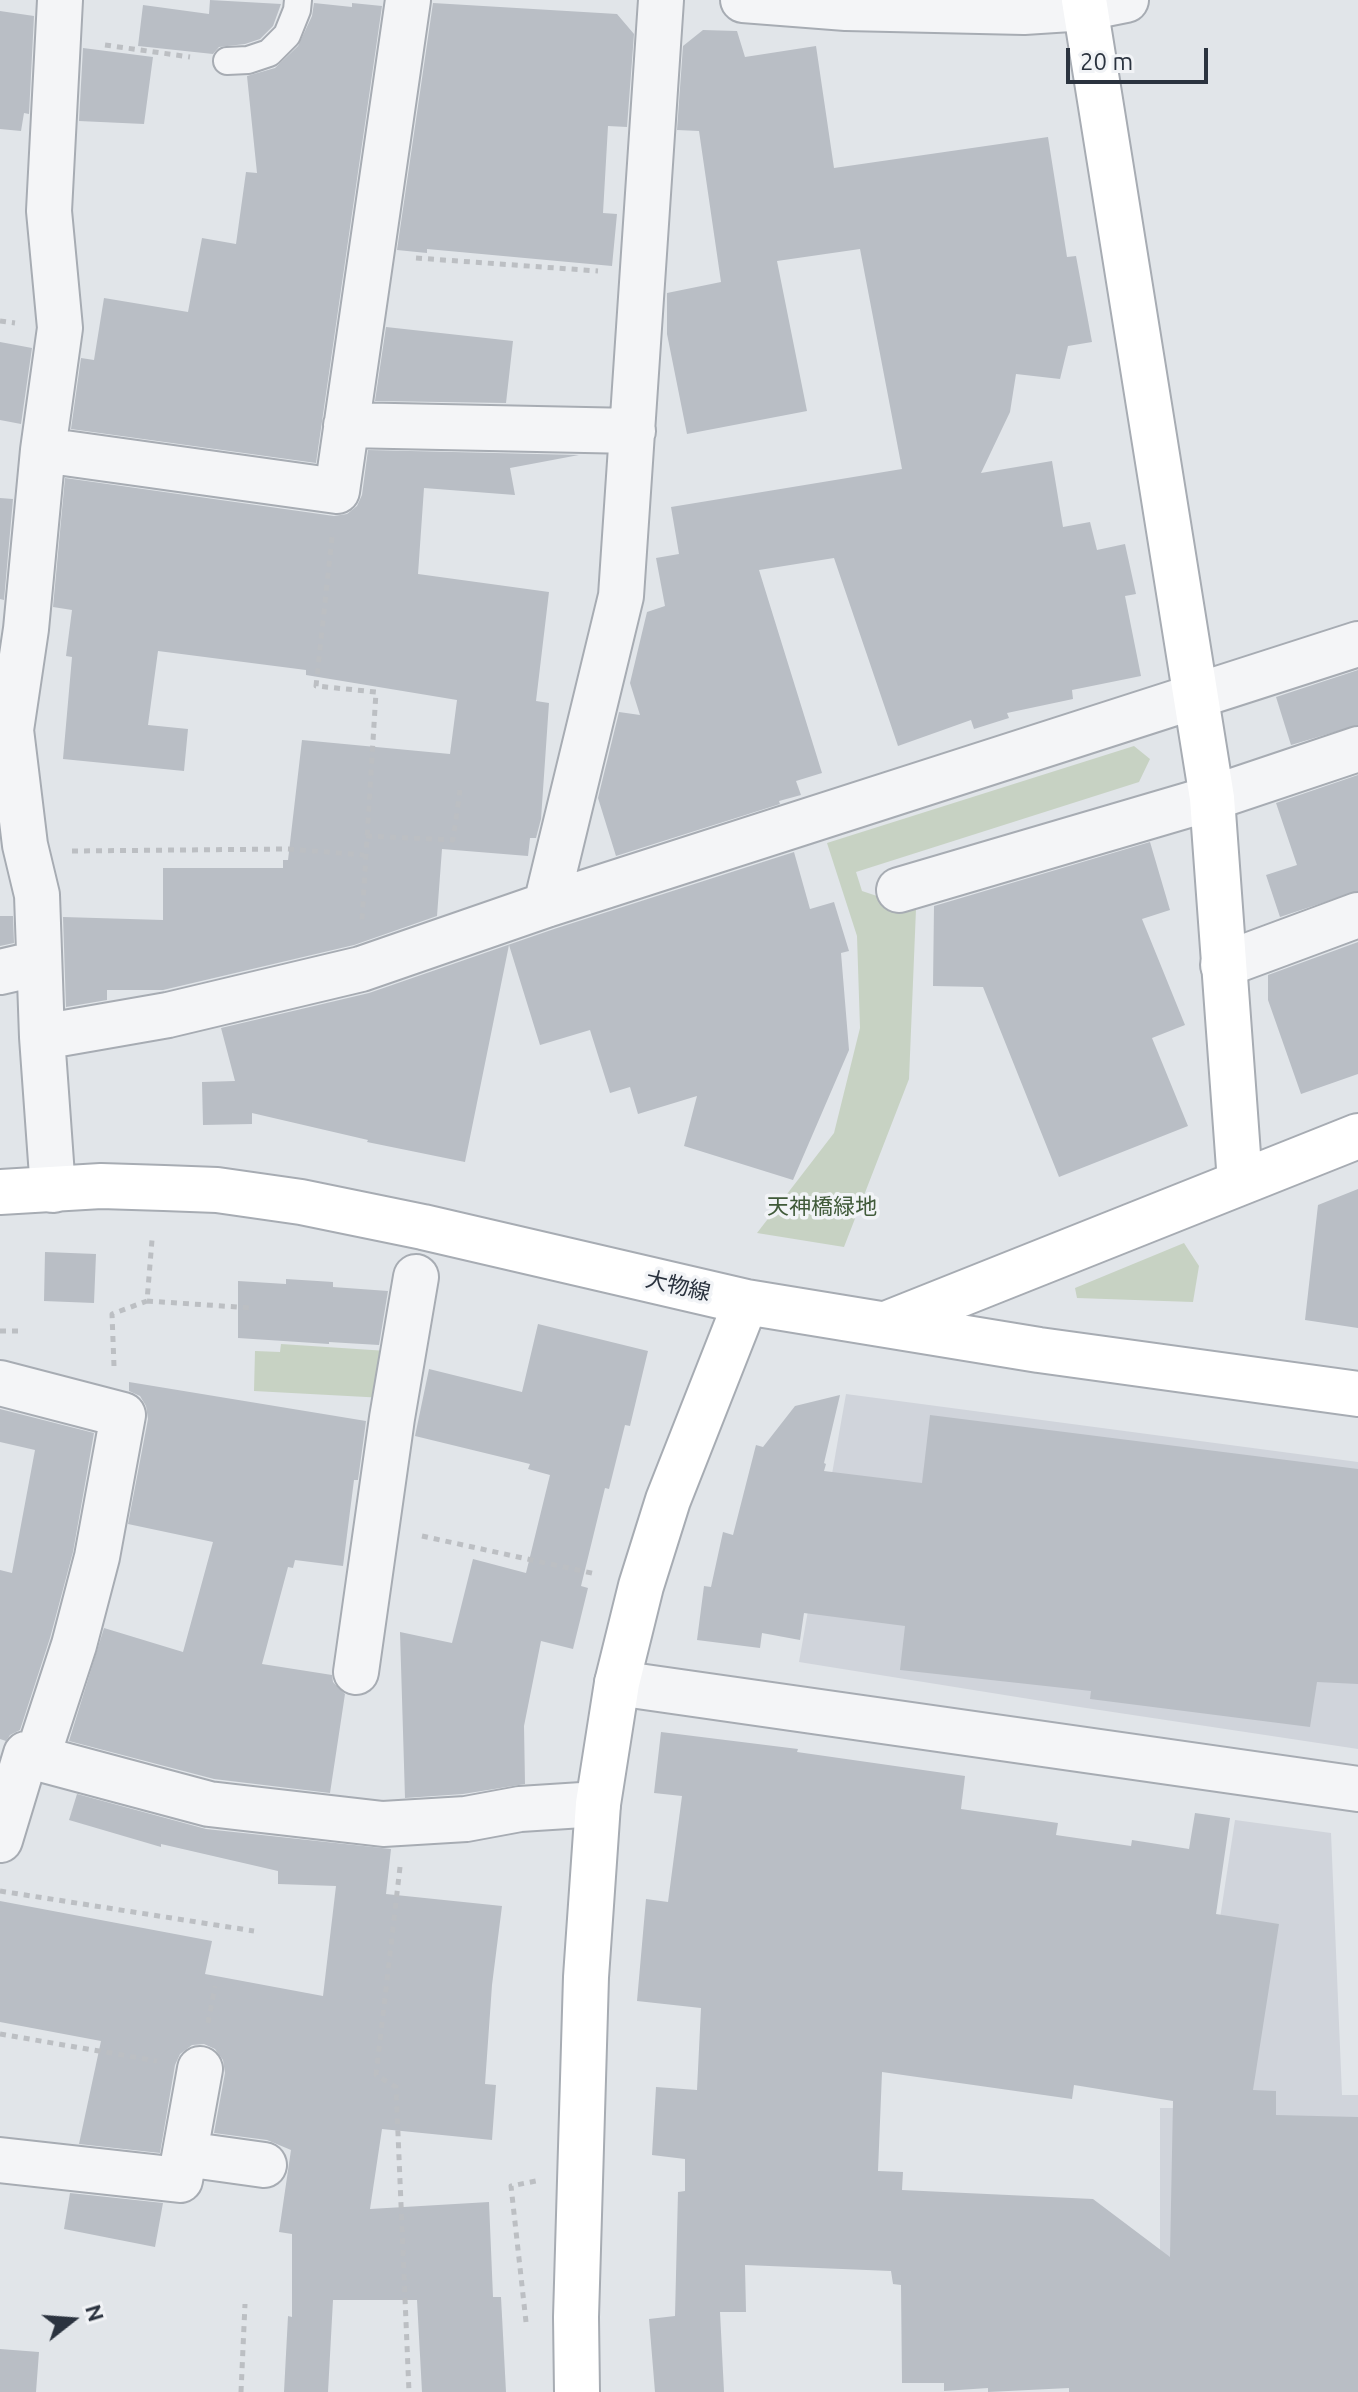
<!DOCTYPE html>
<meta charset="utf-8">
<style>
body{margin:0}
#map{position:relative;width:1358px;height:2392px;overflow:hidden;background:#e1e5e9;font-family:Ubuntu,sans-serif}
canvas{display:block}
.north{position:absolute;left:32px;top:2280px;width:80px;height:80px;-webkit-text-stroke:6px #f1f3f6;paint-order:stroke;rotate:73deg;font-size:22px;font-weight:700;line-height:32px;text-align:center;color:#2b333f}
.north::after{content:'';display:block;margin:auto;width:28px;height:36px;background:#2b333f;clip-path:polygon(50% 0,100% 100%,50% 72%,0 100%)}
.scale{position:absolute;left:1066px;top:48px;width:142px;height:36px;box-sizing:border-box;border:4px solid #2b333f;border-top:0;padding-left:10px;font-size:24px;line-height:28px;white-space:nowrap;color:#2b333f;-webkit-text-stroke:6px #f1f3f6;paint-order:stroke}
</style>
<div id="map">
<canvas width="1358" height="2392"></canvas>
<div class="north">N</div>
<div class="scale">20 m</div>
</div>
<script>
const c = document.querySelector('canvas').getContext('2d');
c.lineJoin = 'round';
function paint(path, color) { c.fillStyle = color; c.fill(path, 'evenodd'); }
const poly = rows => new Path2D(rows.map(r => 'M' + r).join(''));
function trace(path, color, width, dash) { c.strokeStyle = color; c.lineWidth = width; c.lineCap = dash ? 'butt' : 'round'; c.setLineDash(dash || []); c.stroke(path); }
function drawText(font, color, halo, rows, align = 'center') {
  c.font = font + ' Ubuntu,"Noto Sans JP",sans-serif'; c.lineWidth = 7; c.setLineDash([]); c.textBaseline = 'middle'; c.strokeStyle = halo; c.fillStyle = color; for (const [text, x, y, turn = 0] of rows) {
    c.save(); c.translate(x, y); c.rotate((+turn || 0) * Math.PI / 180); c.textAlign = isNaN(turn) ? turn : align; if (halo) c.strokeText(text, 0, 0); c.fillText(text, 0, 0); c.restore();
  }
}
const built = poly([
 [846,1394,1358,1462,1358,1749,1073,1706,799,1662],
 [1235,1820,1331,1833,1342,2095,1358,2095,1358,2309,1160,2309,1160,2108,1191,2108]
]);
const green = poly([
 [1134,746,1150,759,1139,782,856,872,862,891,916,909,909,1079,844,1247,757,1233,834,1133,860,1028,857,936,827,843],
 [1184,1243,1199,1266,1193,1302,1077,1298,1075,1288],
 [281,1344,387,1351,385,1398,254,1391,255,1351,280,1352]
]);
const building = poly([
 [210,0,281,4,273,26,260,39,245,44,219,47,213,54,138,46,143,5,209,14],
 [314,3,352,7,352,3,382,6,316,463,71,429,81,358,94,360,104,298,188,312,202,238,236,244,246,172,257,173,247,76,275,68,298,46,312,16],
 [433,3,617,14,634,34,627,127,608,126,603,213,617,214,612,266,427,249,427,253,397,250],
 [0,11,34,16,29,114,24,113,21,131,0,129],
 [703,30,737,31,745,57,816,46,834,168,1048,137,1067,257,1076,256,1092,342,1068,346,1060,379,1016,374,1010,412,981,473,1052,461,1063,527,1090,522,1097,550,1125,544,1136,594,1125,596,1141,676,1072,690,1073,699,1007,713,1009,718,974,729,971,720,898,746,834,558,759,570,822,773,796,781,801,795,779,801,780,804,616,856,598,798,619,712,640,715,630,683,647,612,665,606,656,558,679,554,671,507,902,469,860,249,777,261,807,411,687,434,667,334,667,293,721,282,699,131,677,130,683,46],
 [83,48,153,57,144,124,79,121],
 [386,327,513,341,506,403,375,401],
 [0,342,32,348,21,424,0,420],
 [368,450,579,455,510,468,515,495,424,488,418,574,549,592,536,701,549,703,541,819,536,838,530,838,528,856,442,849,437,916,354,945,163,990,107,990,107,1000,66,1007,63,917,163,920,163,868,283,868,283,860,288,860,302,740,450,754,457,700,306,675,306,670,158,651,148,725,188,729,184,771,63,759,72,657,66,656,72,610,53,607,65,478,334,516,347,514,357,506,362,495],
 [0,498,13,499,4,600,0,599],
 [1358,670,1358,725,1291,745,1276,697],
 [1358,775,1358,891,1280,917,1266,875,1297,865,1276,803],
 [1150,842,1170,910,1142,919,1185,1025,1152,1038,1188,1126,1059,1177,983,987,933,986,934,906],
 [794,852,810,909,834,902,849,951,841,953,849,1050,793,1180,684,1146,697,1096,638,1114,630,1087,610,1093,590,1030,540,1045,509,945,465,1162,367,1142,368,1140,252,1113,252,1124,203,1125,202,1082,235,1081,221,1028,369,993,554,929],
 [0,916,13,916,14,943,0,946],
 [1358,942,1358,1074,1301,1094,1268,1000,1268,975],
 [1358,1189,1358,1328,1305,1320,1318,1205],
 [45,1252,96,1254,94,1303,44,1301],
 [286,1279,333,1282,333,1287,388,1291,379,1345,329,1342,329,1344,238,1338,238,1281,286,1284],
 [538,1324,648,1351,630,1426,625,1425,609,1489,605,1488,581,1586,588,1588,573,1649,541,1641,524,1726,525,1784,463,1794,405,1798,400,1632,452,1643,473,1559,526,1573,550,1475,528,1469,530,1464,415,1436,429,1369,522,1392],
 [129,1382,366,1421,358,1480,354,1480,343,1566,295,1560,293,1568,288,1567,262,1664,332,1675,333,1682,345,1694,330,1793,214,1779,69,1741,104,1628,183,1652,213,1542,128,1524,148,1419,146,1406,140,1396,129,1391],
 [840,1395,824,1463,826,1464,824,1471,922,1483,930,1415,1358,1469,1358,1684,1317,1682,1310,1727,1090,1699,1091,1691,900,1670,905,1626,804,1613,800,1640,762,1633,760,1648,697,1640,704,1586,711,1587,723,1532,733,1535,756,1445,763,1447,795,1406],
 [0,1409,94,1433,73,1552,50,1638,20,1730,10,1735,6,1741,0,1739,0,1570,12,1573,35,1450,0,1442],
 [661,1732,798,1749,797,1752,965,1776,961,1809,1058,1823,1056,1835,1131,1846,1132,1840,1189,1849,1195,1813,1230,1818,1216,1914,1279,1924,1253,2090,1276,2091,1276,2115,1358,2117,1358,2392,1069,2392,1069,2388,988,2392,988,2388,944,2391,944,2383,902,2383,901,2285,893,2284,891,2271,745,2265,746,2312,720,2312,724,2392,655,2392,649,2319,675,2316,678,2192,685,2191,685,2159,652,2155,656,2087,697,2090,701,2008,637,2001,646,1899,668,1902,682,1796,654,1793],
 [882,2072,1072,2099,1074,2085,1173,2101,1170,2257,1093,2199,902,2190,903,2172,878,2171],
 [77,1794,206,1829,391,1849,386,1894,502,1906,492,1985,485,2084,496,2085,492,2140,382,2129,370,2209,489,2202,493,2297,501,2297,506,2392,422,2392,417,2300,333,2300,328,2392,284,2392,288,2316,292,2317,292,2234,279,2232,291,2150,267,2140,214,2133,225,2073,223,2060,215,2049,204,2044,192,2045,180,2054,175,2065,160,2153,79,2144,101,2041,0,2022,0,1901,212,1941,205,1974,323,1996,336,1886,278,1884,278,1871,161,1844,161,1847,69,1820],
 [70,2193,163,2203,155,2247,64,2229],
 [0,2349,39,2352,36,2392,0,2392]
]);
const path = poly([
 [105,45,190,57],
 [416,258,598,271],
 [0,321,15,323],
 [332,537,316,686,376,692,362,920],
 [366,836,453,840,460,790],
 [72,851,288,849,364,855],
 [147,1301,253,1308],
 [0,1331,22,1331],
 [114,1366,112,1314,147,1301,152,1240],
 [422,1536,596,1574],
 [400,1867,376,2075,396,2087,409,2392],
 [0,1891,254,1931],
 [208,2023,215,1986],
 [0,2034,157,2061],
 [526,2322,511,2186,536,2181],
 [241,2392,245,2304]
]);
const lane = poly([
 [227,61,248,60,269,53,287,35,297,10,298,0]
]);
const street = poly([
 [743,0,846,8,1024,12,1086,8,1126,0],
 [346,425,633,431],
 [43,450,337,491,408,0],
 [899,890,1212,798,1358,749],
 [546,905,621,596,661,0],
 [1223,965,1358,915],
 [0,972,39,963],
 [42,1037,168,1015,361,969,546,905,1358,644],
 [53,1190,42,1037,37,895,25,845,11,730,26,629,43,450,60,328,49,211,60,0],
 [0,1383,123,1415,97,1557,74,1645,37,1758,26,1754,0,1840],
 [356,1672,392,1418,416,1277],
 [617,1683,1358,1789],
 [37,1758,209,1804,383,1824,466,1819,520,1809,598,1804],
 [185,2154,264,2165],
 [0,2160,180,2180,200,2069]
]);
const secondary = poly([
 [1084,0,1212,798,1240,1182],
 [0,1192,101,1186,164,1188,217,1190,301,1202,423,1227,746,1302,1039,1350,1358,1394],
 [886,1324,1358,1136],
 [577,2392,576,2317,586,1977,598,1804,617,1683,641,1586,668,1500,746,1302]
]);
const parkNames = [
 ["天神橋緑地",822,1207]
];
const streetNames = [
 ["大物線",678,1286,13]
];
paint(built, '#d0d4db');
paint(green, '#c7d2c3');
paint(building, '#b9bec5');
trace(lane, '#a7acb3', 30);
trace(street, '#a7acb3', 48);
trace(secondary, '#a7acb3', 48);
trace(path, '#bcbfc3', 5, [6, 6]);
trace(lane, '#f4f5f7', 26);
trace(street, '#f4f5f7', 44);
trace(secondary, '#fff', 44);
drawText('22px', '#405a39', '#f1f3f6', parkNames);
drawText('22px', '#2b333f', '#f1f3f6', streetNames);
</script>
